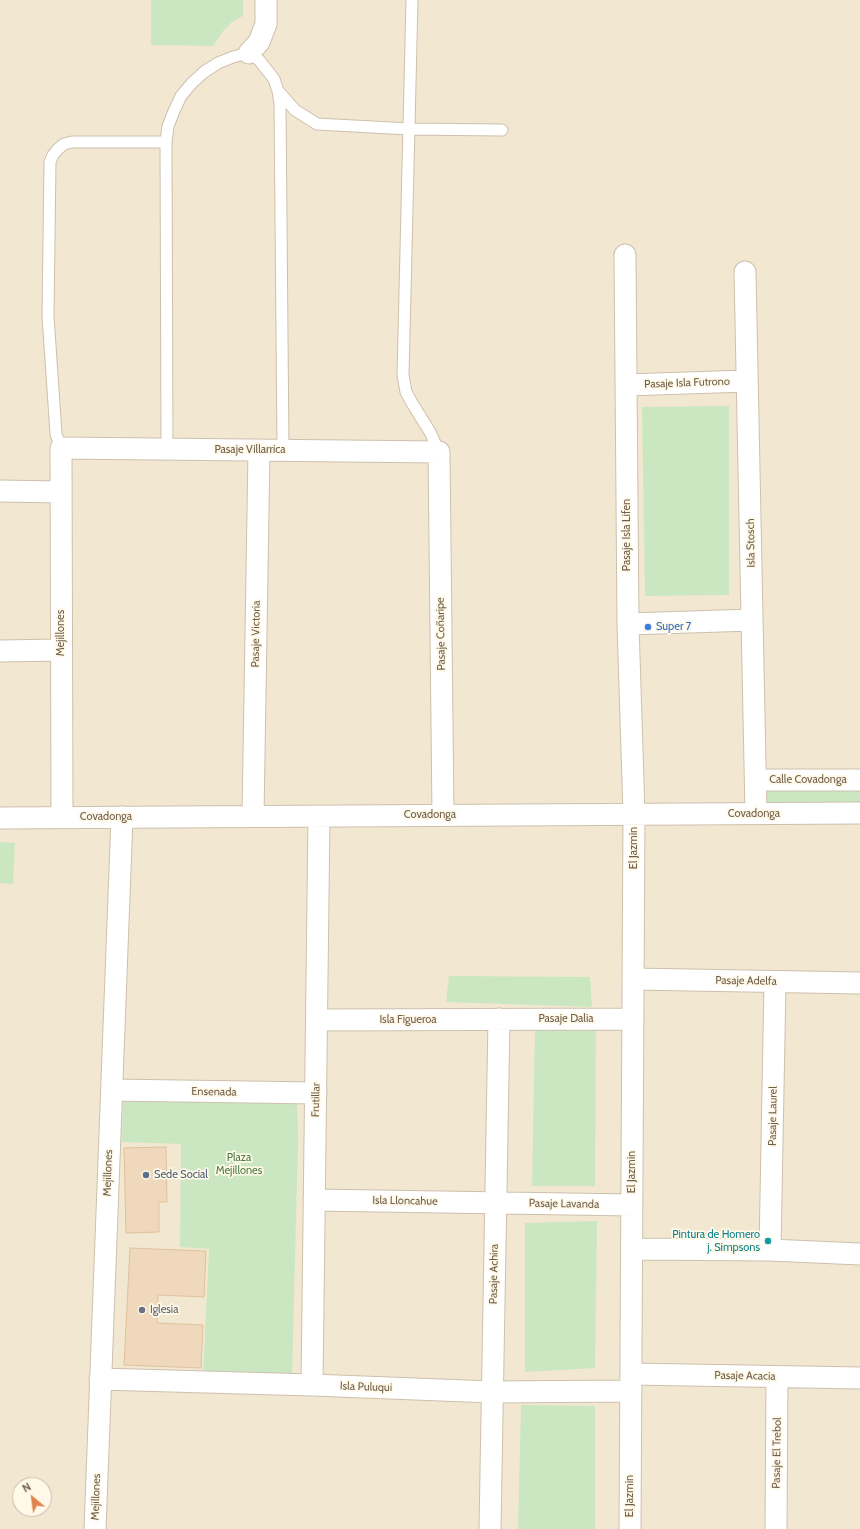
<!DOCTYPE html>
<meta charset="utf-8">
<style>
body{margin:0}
#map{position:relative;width:860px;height:1529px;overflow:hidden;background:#fbf5e2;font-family:Cabin,sans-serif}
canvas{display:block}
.north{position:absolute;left:12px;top:1477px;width:40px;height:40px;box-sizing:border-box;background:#fef9e8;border:1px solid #c6bba9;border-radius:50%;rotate:331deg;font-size:11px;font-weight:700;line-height:16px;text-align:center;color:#715e4a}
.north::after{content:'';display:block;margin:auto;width:14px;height:18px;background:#df844d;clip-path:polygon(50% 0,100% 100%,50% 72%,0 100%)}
</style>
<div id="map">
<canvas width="860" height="1529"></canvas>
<div class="north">N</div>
</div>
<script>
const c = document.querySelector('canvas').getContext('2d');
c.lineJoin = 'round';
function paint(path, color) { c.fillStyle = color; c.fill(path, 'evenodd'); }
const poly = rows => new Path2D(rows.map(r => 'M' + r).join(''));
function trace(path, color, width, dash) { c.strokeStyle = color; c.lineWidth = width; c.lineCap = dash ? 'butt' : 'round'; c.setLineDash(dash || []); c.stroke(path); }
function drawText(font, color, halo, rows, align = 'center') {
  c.font = font + ' Cabin,sans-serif'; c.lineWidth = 3.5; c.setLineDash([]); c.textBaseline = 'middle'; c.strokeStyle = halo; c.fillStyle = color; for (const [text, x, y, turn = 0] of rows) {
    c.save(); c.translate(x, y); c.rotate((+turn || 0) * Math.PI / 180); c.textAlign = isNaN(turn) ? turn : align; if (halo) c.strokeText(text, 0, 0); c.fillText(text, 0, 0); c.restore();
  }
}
const residential = poly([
 [0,0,860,0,860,1529,0,1529],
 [20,1485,44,1485,44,1509,20,1509]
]);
const green = poly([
 [151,0,243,0,243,16,232,22,223,31,213,46,151,45],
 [729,406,729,595,645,596,642,407],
 [762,789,860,790,860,809,763,808],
 [0,842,15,843,13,884,0,883],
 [449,976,590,977,592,1007,446,1002],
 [535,1029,596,1029,595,1186,532,1186],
 [123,1096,297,1098,298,1139,292,1379,203,1374,209,1249,180,1247,181,1144,122,1142],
 [597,1221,595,1368,525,1372,525,1223],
 [521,1405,595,1406,595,1529,518,1529]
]);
const building = poly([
 [166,1147,167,1202,159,1202,159,1232,126,1233,124,1148,166,1147],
 [130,1248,206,1251,204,1297,158,1295,157,1323,203,1325,201,1368,124,1365,130,1248]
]);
const service = poly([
 [412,0,403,375,406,392,412,403,430,432,439,452],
 [279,92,295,110,317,124,409,129,502,130],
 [61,448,56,434,48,316,50,162,53,155,58,149,64,144,72,142,166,142],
 [167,450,166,142,168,126,174,111,181,96,192,83,204,72,218,63,233,57,249,53,259,60,274,79,278,91,280,104,283,450]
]);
const minor = poly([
 [249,53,259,42,266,24,266,0],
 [625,255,628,624,634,814,630,1529],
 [745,272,756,814],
 [626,385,747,381],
 [0,491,60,492],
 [628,624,752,620],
 [0,651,61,650],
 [756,780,860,780],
 [253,816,259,451],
 [62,817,61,448,439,452,443,815],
 [0,818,860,813],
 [633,979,860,983],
 [317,1020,633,1019],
 [112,1090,316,1093],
 [314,1200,632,1205],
 [632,1249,770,1250,860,1254],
 [770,1250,775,982],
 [631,1374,860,1378],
 [100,1379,312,1385,492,1392,631,1391],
 [312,1385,319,816],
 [95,1529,122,817],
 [490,1529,499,1019],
 [776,1529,777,1377]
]);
const markers = [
 [648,627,4,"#3f7fe0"],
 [146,1175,4,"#5c6f8a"],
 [768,1241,4,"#0f9aa8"],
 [142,1310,4,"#6b7280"]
];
const streetNames = [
 ["Pasaje Isla Futrono",687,383,-2],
 ["Pasaje Villarrica",250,450],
 ["Pasaje Isla Lifen",627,535,-90],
 ["Isla Stosch",751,543,-91],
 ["Mejillones",61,633,-90],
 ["Pasaje Victoria",256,634,-89],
 ["Pasaje Coñaripe",441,634,-91],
 ["Calle Covadonga",808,780],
 ["Covadonga",754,814],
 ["Covadonga",430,815],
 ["Covadonga",106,817],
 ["El Jazmin",634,848,-90],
 ["Pasaje Adelfa",746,981,1],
 ["Pasaje Dalia",566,1019],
 ["Isla Figueroa",408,1020],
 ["Ensenada",214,1092,1],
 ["Frutillar",316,1100,-89],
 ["Pasaje Laurel",773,1116,-89],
 ["El Jazmin",632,1172,-90],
 ["Mejillones",108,1173,-88],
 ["Isla Lloncahue",405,1201,1],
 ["Pasaje Lavanda",564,1204,1],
 ["Pasaje Achira",494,1274,-89],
 ["Pasaje Acacia",745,1376,1],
 ["Isla Puluqui",366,1387,2],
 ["Pasaje El Trebol",777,1453,-89],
 ["El Jazmin",630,1496,-90],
 ["Mejillones",96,1497,-88]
];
const shopNames = [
 ["Super 7",656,627]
];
const parkNames = [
 ["Plaza",239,1158],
 ["Mejillones",239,1171]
];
const serviceNames = [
 ["Sede Social",154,1175]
];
const cultureNames = [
 ["Pintura de Homero",760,1235],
 ["j. Simpsons",760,1248]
];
const worshipNames = [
 ["Iglesia",150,1310]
];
paint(residential, '#f2e8d1');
paint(green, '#cbe7c2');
paint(building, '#efd8bb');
trace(building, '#e0c19d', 1);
trace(service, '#cdc0ad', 13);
trace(minor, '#cdc0ad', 23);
trace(service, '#fff', 11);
trace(minor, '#fff', 21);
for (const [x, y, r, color] of markers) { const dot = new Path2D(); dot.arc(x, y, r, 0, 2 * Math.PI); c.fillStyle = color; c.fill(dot); trace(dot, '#fef9e8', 1.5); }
drawText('11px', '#715e4a', '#fef9e8', streetNames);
drawText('11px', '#366cbe', '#fef9e8', shopNames, 'left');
drawText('11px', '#4d7c45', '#fef9e8', parkNames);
drawText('11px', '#4e5e75', '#fef9e8', serviceNames, 'left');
drawText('11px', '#0d838f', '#fef9e8', cultureNames, 'right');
drawText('11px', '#5b616d', '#fef9e8', worshipNames, 'left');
</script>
